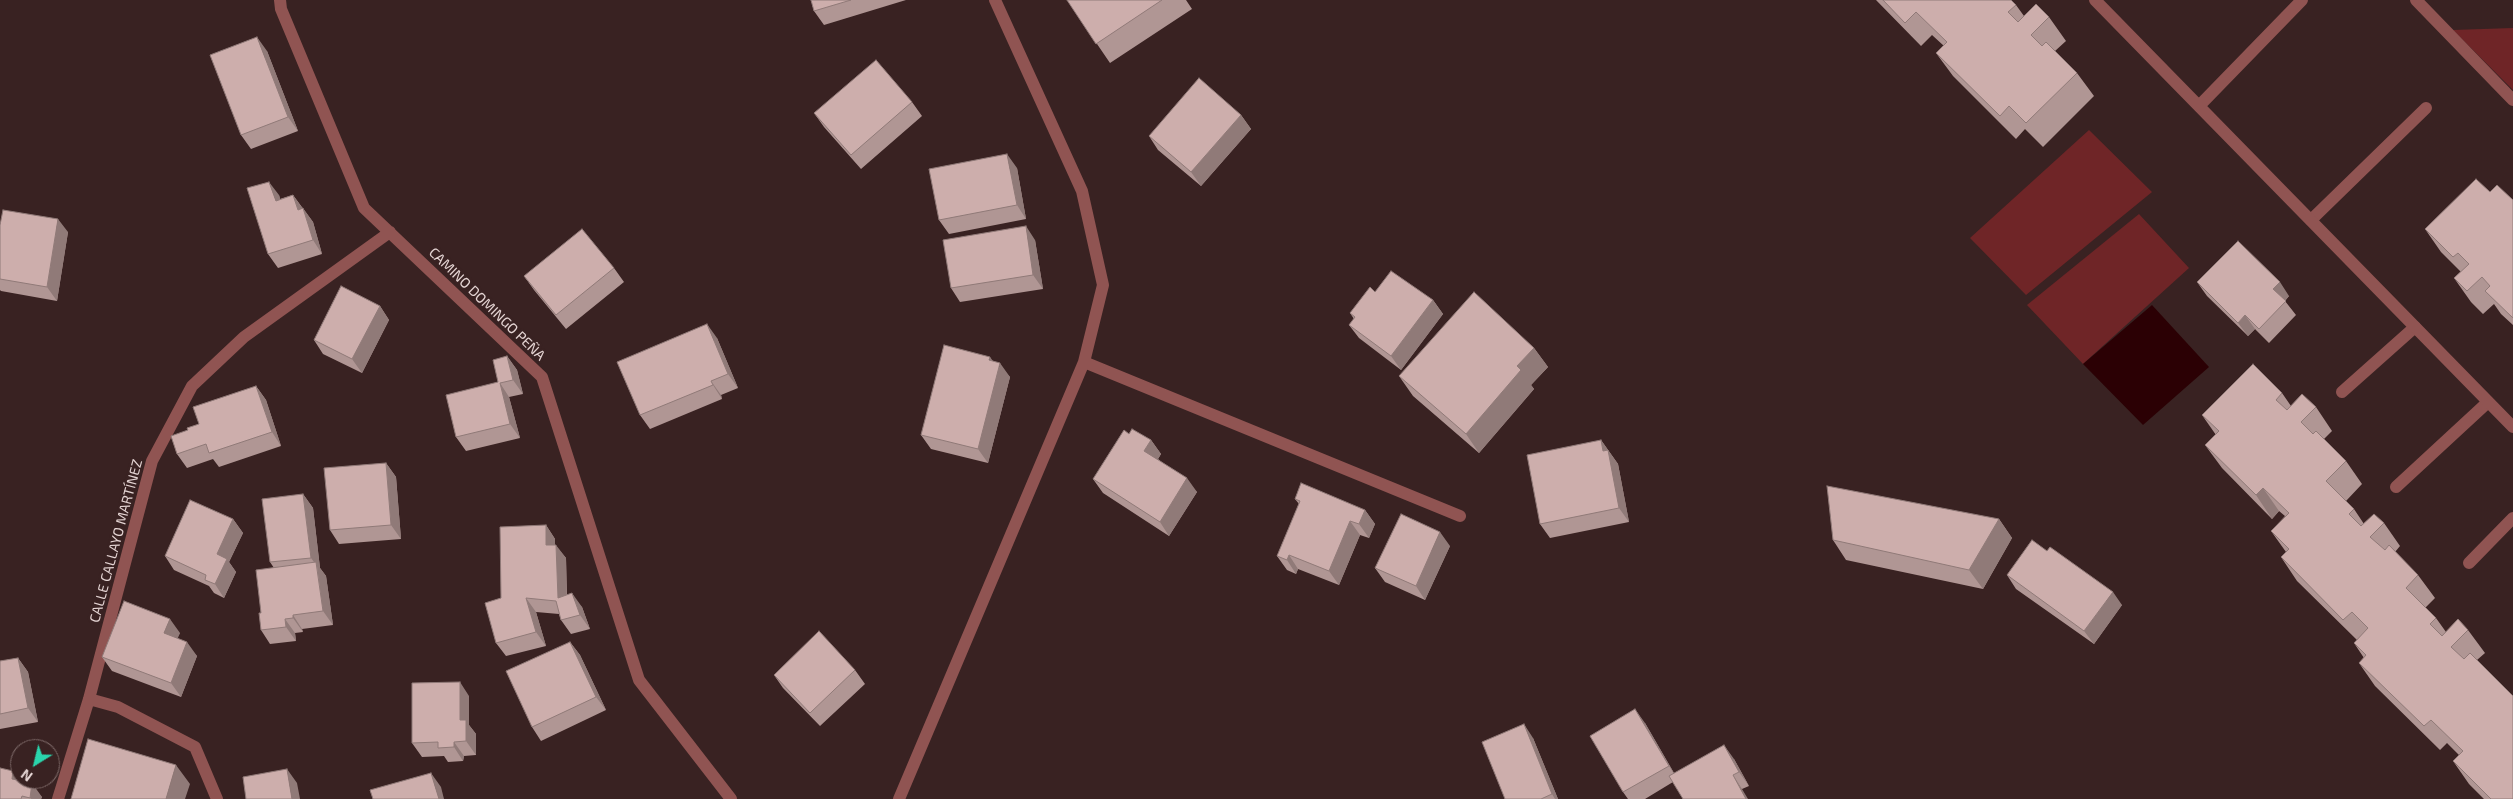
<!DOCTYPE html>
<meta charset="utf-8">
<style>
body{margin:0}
#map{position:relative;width:2513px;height:799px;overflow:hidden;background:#392222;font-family:"Exo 2",sans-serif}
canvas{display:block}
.north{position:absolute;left:10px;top:739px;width:50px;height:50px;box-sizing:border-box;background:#392222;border:1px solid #7e6a69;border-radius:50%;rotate:216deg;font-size:14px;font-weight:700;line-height:20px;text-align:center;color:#e5d5d4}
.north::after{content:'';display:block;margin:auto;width:18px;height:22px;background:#2ad5ac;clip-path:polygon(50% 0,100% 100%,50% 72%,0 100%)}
</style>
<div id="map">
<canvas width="2513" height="799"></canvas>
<div class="north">N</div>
</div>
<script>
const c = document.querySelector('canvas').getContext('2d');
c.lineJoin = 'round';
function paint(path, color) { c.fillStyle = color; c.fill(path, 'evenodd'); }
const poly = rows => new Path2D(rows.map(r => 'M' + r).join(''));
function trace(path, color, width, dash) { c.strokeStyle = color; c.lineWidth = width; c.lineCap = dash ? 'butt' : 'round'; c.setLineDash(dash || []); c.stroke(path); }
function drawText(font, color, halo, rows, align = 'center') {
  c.font = font + ' "Exo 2",sans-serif'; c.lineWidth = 5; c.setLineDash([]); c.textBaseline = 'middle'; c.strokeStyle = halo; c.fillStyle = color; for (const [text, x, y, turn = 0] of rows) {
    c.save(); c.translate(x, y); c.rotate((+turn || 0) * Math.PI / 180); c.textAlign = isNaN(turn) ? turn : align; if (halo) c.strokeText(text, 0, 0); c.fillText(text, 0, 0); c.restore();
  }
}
const green = poly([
 [2513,28,2513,90,2453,30],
 [2089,130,2152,192,2026,295,1970,238],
 [2139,214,2189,268,2083,364,2027,305]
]);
const water = poly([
 [2152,305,2209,367,2143,425,2083,364]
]);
const lane = poly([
 [2311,220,2426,108],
 [2342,392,2415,327],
 [2396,487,2488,402],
 [2469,563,2513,518]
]);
const street = poly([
 [280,0,281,9,364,208,542,377,639,680,731,799],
 [2095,0,2513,427],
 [2416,0,2513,100],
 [2199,106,2302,0],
 [1084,362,1460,516],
 [89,699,118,707,195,747,217,799],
 [58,799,89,699,152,461,192,386,244,337,390,232],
 [899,799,1084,362,1103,285,1082,191,995,0]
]);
const wall = poly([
 [811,0,906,0,824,25,814,11],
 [1067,0,1186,0,1192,9,1110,63],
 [1876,0,2011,0,2016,5,2024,16,2049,17,2066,41,2055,51,2077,73,2094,96,2043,147,2025,129,2016,139,1953,76,1936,53,1944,46,1932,35,1921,46],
 [267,51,298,131,251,149,241,135],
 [912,102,922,116,861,169,824,127,814,113],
 [1241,115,1251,129,1201,186,1158,150,1149,136],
 [1017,168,1026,219,949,234,939,220],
 [2490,192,2513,200,2513,325,2501,314,2494,304,2483,314,2471,302,2454,278,2461,272,2441,252,2425,229],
 [279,195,280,199,293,195,313,222,322,254,278,268,268,254],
 [0,225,68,232,57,301,1,291,0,290],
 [1035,240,1043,289,960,302,951,288],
 [614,268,624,282,566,329,534,290,524,276],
 [2197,282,2289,296,2285,301,2296,315,2269,343,2255,329,2248,336,2207,296],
 [1375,292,1433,300,1443,314,1401,370,1359,338,1349,325,1354,319,1350,313],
 [380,306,389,320,362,373,323,354,314,340],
 [717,338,738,388,721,395,722,399,650,429,640,415],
 [1534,348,1548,367,1531,385,1534,389,1479,453,1413,396,1399,376],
 [507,356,517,370,523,394,509,397,520,438,466,451,456,437,498,382],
 [993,361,1010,377,988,463,931,449,921,435],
 [256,386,266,400,281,446,219,467,213,459,187,468,177,454,188,430,199,424],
 [2282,393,2291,406,2316,407,2332,431,2324,439,2346,461,2362,484,2346,501,2354,509,2364,524,2384,523,2400,546,2395,552,2418,575,2435,598,2425,608,2436,618,2446,632,2468,630,2485,653,2477,660,2513,799,2484,799,2469,784,2453,761,2459,755,2447,743,2440,750,2375,686,2359,663,2364,658,2354,643,2357,640,2297,581,2281,557,2286,552,2271,531,2285,516,2279,511,2272,519,2222,468,2205,445,2216,435,2202,415],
 [1129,434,1151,440,1161,454,1158,459,1197,492,1169,536,1103,493,1093,479],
 [1601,440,1618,464,1629,522,1550,538,1540,524],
 [386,463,396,477,401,539,339,544,330,530],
 [303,494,313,508,320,568,326,576,333,625,302,629,303,632,295,633,296,641,270,644,261,630,261,613,274,568,270,562],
 [1295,499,1365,510,1375,524,1369,538,1360,535,1339,585,1298,569,1296,574,1287,570,1277,556,1299,504],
 [233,519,243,533,229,562,236,572,224,598,214,593,209,586,174,570,165,556],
 [1999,519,2012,538,1983,589,1846,560,1833,540],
 [546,525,555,539,555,545,566,558,567,595,582,607,590,629,571,634,561,620,559,614,536,612,546,646,506,656,496,643,501,598],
 [1450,546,1425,600,1385,582,1375,568],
 [2007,575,2122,605,2094,644,2016,589],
 [180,633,177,638,197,656,181,697,112,671,102,657],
 [570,642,580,655,606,710,541,741,532,727],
 [18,658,28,672,38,722,0,729,0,661],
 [855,670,865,684,820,726,783,688,774,675],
 [469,696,469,725,476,734,476,755,464,756,463,761,448,762,444,756,422,757,412,743],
 [1645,723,1674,773,1734,759,1749,786,1742,789,1673,782,1645,799,1628,799,1623,792],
 [1533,738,1558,799,1505,799],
 [13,771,20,781,42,797,41,799,0,799]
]);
const shadedWall = poly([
 [257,37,267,51,298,131,288,117],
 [1241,115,1251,129,1201,186,1191,172],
 [1007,154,1017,168,1026,219,1017,205],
 [269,182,279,195,285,215,276,201],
 [293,195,303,209,298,210],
 [303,208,313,222,322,254,313,240],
 [58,219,68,232,57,301,47,287],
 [1026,226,1035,240,1043,289,1033,275],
 [2280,282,2289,296,2283,303,2273,289],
 [1433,300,1443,314,1401,370,1391,356],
 [380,306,389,320,362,373,352,359],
 [2245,315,2255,329,2248,336,2238,323],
 [707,324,717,338,738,388,728,374],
 [1534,348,1548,367,1531,385,1534,389,1479,453,1466,434,1517,366],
 [507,356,517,370,523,394,513,380],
 [990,357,999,369,1000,363,1010,377,988,463,978,449],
 [711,381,721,395,722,399,713,385],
 [500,383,509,397,520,438,510,424],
 [256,386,266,400,281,446,272,432],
 [1151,440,1161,454,1154,465,1144,451],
 [1601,440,1618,464,1629,522,1619,508,1603,451],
 [386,463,396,477,401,539,391,525],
 [1187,478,1197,492,1169,536,1160,522],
 [2263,488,2279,511,2272,519,2256,495],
 [303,494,313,508,320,568,326,576,333,625,323,611,317,566,311,558],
 [1365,510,1375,524,1369,538,1359,524],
 [233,519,243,533,229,562,236,572,224,598,215,584,217,554],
 [1999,519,2012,538,1983,589,1969,570],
 [1350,521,1360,535,1339,585,1329,571],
 [546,525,555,539,555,559,546,545],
 [1440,532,1450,546,1425,600,1416,586],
 [556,545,566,558,567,612,558,598],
 [1289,555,1298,569,1296,574,1287,560],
 [2113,592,2122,605,2094,644,2084,631],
 [572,593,582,607,590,629,580,615],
 [526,598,536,612,546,646,536,632],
 [293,615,302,629,303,632,293,618],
 [170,619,180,633,174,647,164,633],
 [285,619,295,633,296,641,286,627],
 [187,642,197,656,181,697,171,683],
 [570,642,580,655,606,710,596,697],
 [18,658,28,672,38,722,28,708],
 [460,682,469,696,469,725,476,734,476,755,466,741,460,720],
 [1635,709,1645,723,1678,780,1669,766],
 [1524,724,1533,738,1558,799,1555,799,1552,794],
 [454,742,464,756,463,761,454,747],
 [1724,745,1734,759,1749,786,1739,772],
 [176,765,190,784,185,799,166,799],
 [287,769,297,783,300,799,292,799],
 [13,771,23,784,12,779],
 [431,773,441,787,444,799,439,799],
 [1733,775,1742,789,1748,799,1746,799],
 [32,783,42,797,41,799,31,799,30,798]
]);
const building = poly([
 [811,0,851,0,814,11,811,0],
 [1067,0,1162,0,1096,44,1067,0],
 [1883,0,2011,0,2016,5,2008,12,2018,22,2036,4,2049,17,2031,35,2042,46,2046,42,2077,73,2026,123,2009,106,2000,116,1936,53,1947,42,1916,12,1905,23,1883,0],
 [257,37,288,117,241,135,210,55,257,37],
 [876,60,912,102,851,155,814,113,876,60],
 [1199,78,1241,115,1191,172,1149,136,1199,78],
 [1007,154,1017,205,939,220,929,169,1007,154],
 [2476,179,2490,192,2497,185,2513,200,2513,318,2485,291,2490,286,2482,277,2467,291,2454,278,2469,264,2458,253,2453,257,2425,229,2476,179],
 [269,182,276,201,293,195,298,210,303,208,313,240,268,254,247,188,269,182],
 [3,210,58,219,47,287,0,279,0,225,3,210],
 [1026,226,1033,275,951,288,943,240,1026,226],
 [582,229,614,268,556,315,524,276,582,229],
 [2238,241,2280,282,2273,289,2286,301,2259,329,2245,315,2238,323,2197,282,2238,241],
 [1391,271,1433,300,1391,356,1349,325,1355,317,1350,313,1370,287,1375,292,1391,271],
 [341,286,380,306,352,359,314,340,341,286],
 [1474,292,1534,348,1517,366,1521,370,1466,434,1399,376,1474,292],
 [707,324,728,374,711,381,713,385,640,415,617,362,707,324],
 [944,345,990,357,989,360,1000,363,978,449,921,435,944,345],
 [507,356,513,380,500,383,510,424,456,437,446,395,498,382,493,360,507,356],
 [2253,364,2282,393,2276,400,2287,410,2302,394,2316,407,2301,422,2313,434,2316,431,2346,461,2326,481,2354,509,2349,514,2361,526,2374,514,2384,523,2370,537,2385,550,2389,545,2418,575,2406,588,2436,618,2430,624,2442,636,2458,619,2468,630,2451,647,2464,659,2470,653,2513,696,2513,799,2491,799,2453,761,2463,751,2431,720,2424,726,2359,663,2366,655,2354,643,2368,628,2352,612,2343,620,2281,557,2289,549,2271,531,2289,513,2263,488,2256,495,2205,445,2219,431,2202,415,2253,364],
 [256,386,272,432,209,453,206,444,177,454,171,436,188,430,187,428,199,424,193,407,256,386],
 [1132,429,1151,440,1144,451,1187,478,1160,522,1093,479,1124,430,1129,434,1132,429],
 [1601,440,1603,451,1608,450,1619,508,1540,524,1527,455,1601,440],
 [386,463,391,525,330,530,324,468,386,463],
 [1301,483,1365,510,1359,524,1350,521,1329,571,1289,555,1287,560,1277,556,1300,501,1295,499,1301,483],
 [1827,486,1999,519,1969,570,1833,540,1827,486],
 [303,494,311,558,270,562,262,499,303,494],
 [190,500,233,519,217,554,227,559,215,584,205,580,206,575,165,556,190,500],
 [1401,514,1440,532,1416,586,1375,568,1401,514],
 [546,525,546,545,556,545,558,598,572,593,580,615,561,620,556,601,526,598,536,632,496,643,485,603,501,598,500,527,546,525],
 [2032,540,2047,551,2050,547,2113,592,2084,631,2007,575,2032,540],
 [316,562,323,611,293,615,293,618,285,619,286,627,261,630,259,613,261,613,256,570,316,562],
 [124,601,170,619,164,633,187,642,171,683,102,657,124,601],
 [819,631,855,670,810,713,774,675,819,631],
 [570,642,596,697,532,727,506,671,570,642],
 [18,658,28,708,0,714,0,661,18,658],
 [460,682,460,720,466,720,466,741,454,742,454,747,438,748,438,742,412,743,412,683,460,682],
 [1635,709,1669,766,1623,792,1590,736,1635,709],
 [1524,724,1552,794,1541,799,1505,799,1482,742,1524,724],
 [88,739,176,765,166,799,71,799,88,739],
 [1724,745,1739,772,1733,775,1746,799,1683,799,1669,776,1724,745],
 [0,768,13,771,12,779,32,783,30,798,22,796,21,799,0,799,0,768],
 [287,769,292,799,246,799,243,777,287,769],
 [431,773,439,799,373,799,370,790,431,773]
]);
const streetNames = [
 ["CAMINO DOMINGO PEÑA",487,304,44],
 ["CALLE CALLAYO MARTÍNEZ",116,541,-75]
];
paint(green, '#6f2527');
paint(water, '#2b0004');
trace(lane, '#905452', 12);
trace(street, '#905452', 12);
paint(wall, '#b09694');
paint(shadedWall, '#907a78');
paint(building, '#cdaeac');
trace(building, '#907a78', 1);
drawText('14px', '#e5d5d4', '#392222', streetNames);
</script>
